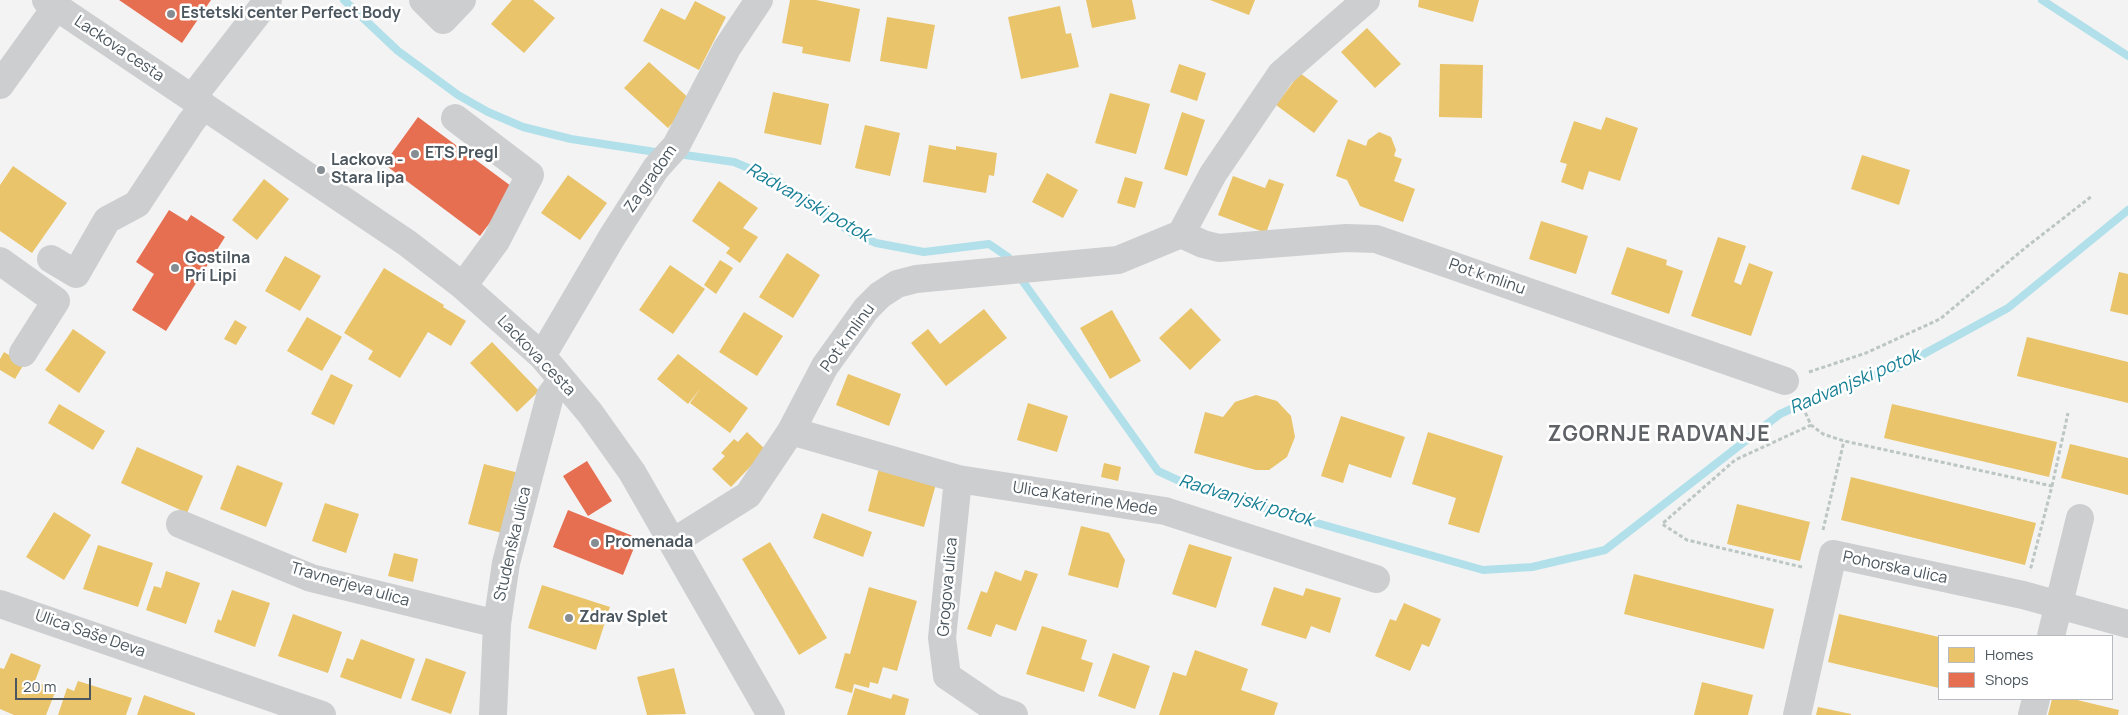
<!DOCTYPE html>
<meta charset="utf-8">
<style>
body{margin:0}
#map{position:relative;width:2128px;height:715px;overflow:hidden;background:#f3f3f3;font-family:Manrope,sans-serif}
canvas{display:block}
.legend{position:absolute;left:1938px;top:635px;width:175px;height:65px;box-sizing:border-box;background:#fff;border:1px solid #b7bbbf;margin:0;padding:6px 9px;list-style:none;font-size:15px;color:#4b565e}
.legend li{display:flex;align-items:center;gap:10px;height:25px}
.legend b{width:25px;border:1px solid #b7bbbf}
.scale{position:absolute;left:15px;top:678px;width:76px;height:22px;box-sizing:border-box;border:2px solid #4b565e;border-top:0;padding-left:6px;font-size:15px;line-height:18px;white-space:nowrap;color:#4b565e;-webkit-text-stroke:4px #fff;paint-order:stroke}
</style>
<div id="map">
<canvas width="2128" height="715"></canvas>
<ul class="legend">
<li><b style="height:14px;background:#e9c46a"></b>Homes</li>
<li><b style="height:14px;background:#e76f51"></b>Shops</li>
</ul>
<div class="scale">20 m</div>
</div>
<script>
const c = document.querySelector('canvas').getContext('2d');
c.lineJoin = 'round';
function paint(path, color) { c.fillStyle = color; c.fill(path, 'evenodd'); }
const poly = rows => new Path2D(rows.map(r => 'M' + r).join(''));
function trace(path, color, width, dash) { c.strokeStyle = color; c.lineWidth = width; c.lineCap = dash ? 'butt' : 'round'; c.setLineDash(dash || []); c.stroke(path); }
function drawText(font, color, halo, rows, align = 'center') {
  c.font = font + ' Manrope,sans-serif'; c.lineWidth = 5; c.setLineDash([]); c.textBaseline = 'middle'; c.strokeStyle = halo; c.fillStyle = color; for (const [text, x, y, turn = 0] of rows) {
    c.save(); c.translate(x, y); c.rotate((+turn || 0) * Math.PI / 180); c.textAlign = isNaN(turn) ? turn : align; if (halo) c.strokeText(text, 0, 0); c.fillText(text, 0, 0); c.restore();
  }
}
const homes = poly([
 [512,0,533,0,555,18,524,53,491,24],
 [790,0,816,0,860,9,850,62,802,53,803,47,782,43],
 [1086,0,1132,0,1136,19,1092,28],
 [1210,0,1255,0,1249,15],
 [1419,0,1479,0,1473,22,1418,7],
 [695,1,726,17,699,70,643,41,661,8,685,20],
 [1060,6,1066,34,1071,33,1079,67,1021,79,1008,17],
 [887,17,935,25,927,69,880,61],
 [1367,28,1401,64,1375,88,1341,52],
 [649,62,692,101,668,128,624,88],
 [1179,64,1206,73,1197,101,1170,92],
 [1440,64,1483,65,1482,118,1439,117],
 [1300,73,1338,101,1314,133,1276,105],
 [773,92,829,104,821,145,764,133],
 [1110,93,1150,104,1136,154,1095,143],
 [1182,112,1205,120,1187,176,1164,169],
 [1606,117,1638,128,1620,181,1589,171,1583,190,1561,182,1567,164,1560,162,1574,121,1601,130],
 [865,125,900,133,890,176,855,168],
 [1379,132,1391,137,1396,150,1394,156,1402,159,1394,181,1415,189,1403,222,1360,206,1347,180,1336,176,1348,139,1366,146,1368,140],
 [929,145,956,150,956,146,997,153,994,176,989,175,986,193,923,182],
 [1862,155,1910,170,1899,205,1851,189],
 [13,166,67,203,32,253,0,231,0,185],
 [1047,173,1078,190,1063,218,1032,202],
 [568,175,607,203,580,240,541,213],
 [1233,176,1265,188,1269,179,1284,184,1266,233,1218,215],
 [1125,177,1143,182,1135,208,1117,203],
 [264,179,289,199,257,240,232,220],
 [719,181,758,208,743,228,758,237,740,263,726,253,730,248,692,221],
 [1541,221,1588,236,1576,274,1529,259],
 [1718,237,1746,246,1734,282,1741,285,1749,263,1773,272,1751,336,1691,316],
 [1627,247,1667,260,1666,265,1683,271,1669,314,1611,294],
 [787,253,820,275,793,318,759,297],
 [285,256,321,276,300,311,265,291],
 [720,260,733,268,716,294,704,285],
 [670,265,705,289,673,334,639,310],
 [384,268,444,305,443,307,466,321,451,346,428,332,400,378,368,359,373,351,344,333],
 [2119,272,2128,274,2128,315,2110,311],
 [1191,308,1221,340,1190,370,1159,338],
 [984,309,1007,338,946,386,911,343,928,329,940,344],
 [1112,310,1141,361,1110,379,1080,328],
 [744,312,783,336,757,376,719,352],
 [307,317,342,337,322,371,287,351],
 [235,320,247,327,236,345,224,339],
 [73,329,106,352,79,393,45,370],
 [2027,337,2128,362,2128,403,2017,376],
 [492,342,539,391,517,412,470,363],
 [4,352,24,364,15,379,0,370,0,359],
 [678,354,748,408,730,433,690,403,701,388,688,404,657,379],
 [331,374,353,385,334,425,311,414],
 [848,374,901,394,889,426,836,405],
 [1256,395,1277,401,1291,416,1295,437,1287,457,1269,470,1256,470,1194,453,1205,412,1223,417,1235,402],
 [1028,403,1068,416,1057,452,1017,440],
 [59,404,105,431,93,450,48,423],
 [1892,404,2057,442,2049,477,1884,438],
 [1341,416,1405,437,1391,478,1349,464,1343,483,1321,476],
 [747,432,766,450,731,487,712,469,725,456,721,453,734,439,738,442],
 [1428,432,1503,456,1479,533,1448,524,1456,498,1412,484],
 [2070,444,2128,458,2128,495,2061,478],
 [137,447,203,476,187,513,121,483],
 [1104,463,1121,467,1118,481,1101,477],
 [484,464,519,473,502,533,468,524],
 [237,465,283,483,266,527,220,509],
 [879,468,936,484,924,527,868,511],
 [1851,477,2036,523,2025,565,1841,520],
 [325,503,359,514,346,553,312,541],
 [1737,504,1810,522,1800,561,1727,544],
 [54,512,91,535,64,580,26,557],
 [822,513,872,532,863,557,813,538],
 [1081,526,1109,533,1125,560,1118,588,1068,575],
 [770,542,827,638,799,655,742,559],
 [1189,544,1232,557,1216,608,1172,594],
 [98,545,153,563,138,607,83,589],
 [394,553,418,559,413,582,388,576],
 [1025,570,1038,574,1016,631,996,624,991,637,967,629,981,591,987,593,995,571,1021,581],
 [166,571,200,583,186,624,146,610,154,586,161,588],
 [1634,574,1774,609,1764,649,1624,614],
 [542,585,610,607,596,650,528,628],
 [869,587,917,601,897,671,883,667,878,684,870,682,869,688,854,684,852,693,835,688,845,653,850,654],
 [1274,587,1303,596,1306,588,1341,598,1330,633,1311,626,1306,639,1261,625],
 [232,590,270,603,255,647,214,632,218,619,221,621],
 [1404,603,1441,619,1429,647,1422,644,1410,671,1375,656,1390,619,1396,621],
 [293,614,342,632,328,673,278,656],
 [1839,614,1939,637,1939,688,1828,662],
 [1042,626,1087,640,1081,659,1093,663,1084,692,1026,674],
 [361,639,415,659,401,699,340,677,347,658,353,660],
 [1195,650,1248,669,1241,690,1278,703,1274,715,1159,715,1173,672,1186,676],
 [11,653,41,665,35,681,56,690,46,715,14,715,0,709,0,668,4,669],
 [1113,653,1150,666,1135,709,1098,696],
 [426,658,466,672,451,714,411,700],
 [674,668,686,714,647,715,637,677],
 [78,681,132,698,126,715,58,715,67,688,74,691],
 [1702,682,1753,695,1748,715,1694,715],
 [855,688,891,699,893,694,909,699,905,715,847,715],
 [144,695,195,713,195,715,137,715],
 [2052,699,2073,699,2119,710,2118,715,2048,715],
 [1818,707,1851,714,1851,715,1816,715]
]);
const shops = poly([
 [119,0,211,0,182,43],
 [418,117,515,189,480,236,384,164],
 [169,210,187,221,191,215,225,237,166,331,132,310,154,274,136,262],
 [587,461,612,501,588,516,563,476],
 [568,510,638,538,623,575,553,547]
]);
const stream = poly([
 [344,0,398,51,458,95,488,112,523,127,571,139,662,153],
 [2042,0,2128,56],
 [678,154,734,162,770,177,852,233,876,243,924,252,989,244,1008,257,1012,264],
 [1019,276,1158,471,1197,489,1483,570,1532,567,1605,550,1780,414,1851,382,1900,367,2008,308,2128,210]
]);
const path = poly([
 [1809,372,1866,353,1940,319,2025,248,2092,196],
 [1800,401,1811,425,1823,434,1844,441,2052,486,2030,571],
 [2052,486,2068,413],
 [1823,530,1844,441],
 [1802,567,1687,540,1662,524,1735,460,1811,425]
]);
const minor = poly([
 [46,0,407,243,463,286,542,356,590,413,632,472,771,715],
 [423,0,443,20,462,0],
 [0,85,56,7],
 [192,98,268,0],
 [455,118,530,175,496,241,463,286],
 [1181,234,1203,244,1219,248,1346,238,1376,239,1785,381],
 [51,259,76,274,107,220,137,204,191,122,204,106],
 [0,261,56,301,23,353],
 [542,356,612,237,656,168,676,146,727,48,759,0],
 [791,431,958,479,1165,511,1376,579],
 [958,479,942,638,947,676,994,708,1014,715],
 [180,524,311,578,497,624],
 [673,542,748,495,791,431,825,366,866,309,880,295,897,284,916,279,1118,260,1181,234,1213,174,1281,74,1366,0],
 [0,604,322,715],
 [2051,636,2080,518],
 [493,715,497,624,506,563,550,396,562,380],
 [1797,715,1833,554,2023,595,2128,624],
 [2032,715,2036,699]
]);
const markers = [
 [171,14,5,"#868d92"],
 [415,154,5,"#868d92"],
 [321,170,5,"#868d92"],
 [175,268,5,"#868d92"],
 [595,543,5,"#868d92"],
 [569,618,5,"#868d92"]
];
const poiNames = [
 ["Estetski center Perfect Body",181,14],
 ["ETS Pregl",425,154],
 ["Lackova -",331,161],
 ["Stara lipa",331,179],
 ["Gostilna",185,259],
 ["Pri Lipi",185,277],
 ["Promenada",605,543],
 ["Zdrav Splet",579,618]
];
const streetNames = [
 ["Lackova cesta",119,49,34],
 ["Za gradom",651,179,-55],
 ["Pot k mlinu",1487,277,19],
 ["Pot k mlinu",848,338,-54],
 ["Lackova cesta",536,356,46],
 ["Ulica Katerine Mede",1085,499,9],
 ["Studenška ulica",513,544,-77],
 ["Pohorska ulica",1895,568,12],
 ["Travnerjeva ulica",350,585,16],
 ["Grogova ulica",948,587,-85],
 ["Ulica Saše Deva",90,634,19]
];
const waterNames = [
 ["Radvanjski potok",808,203,30],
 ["Radvanjski potok",1855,382,-23],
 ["Radvanjski potok",1246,501,17]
];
const districtNames = [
 ["ZGORNJE RADVANJE",1659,435]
];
paint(homes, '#e9c46a');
paint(shops, '#e76f51');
trace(stream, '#b2e0ea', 8);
trace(path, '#bcc6c3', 3, [4, 2.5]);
trace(minor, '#cdced0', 28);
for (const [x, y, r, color] of markers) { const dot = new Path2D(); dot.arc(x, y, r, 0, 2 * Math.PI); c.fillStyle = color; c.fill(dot); trace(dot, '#fff', 2); }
drawText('bold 16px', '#4b565e', '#fff', poiNames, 'left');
drawText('16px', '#4b565e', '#fff', streetNames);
drawText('italic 18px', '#177f95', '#fff', waterNames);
c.letterSpacing = '1px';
drawText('bold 21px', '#5f6266', '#fff', districtNames);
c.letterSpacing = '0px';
</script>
